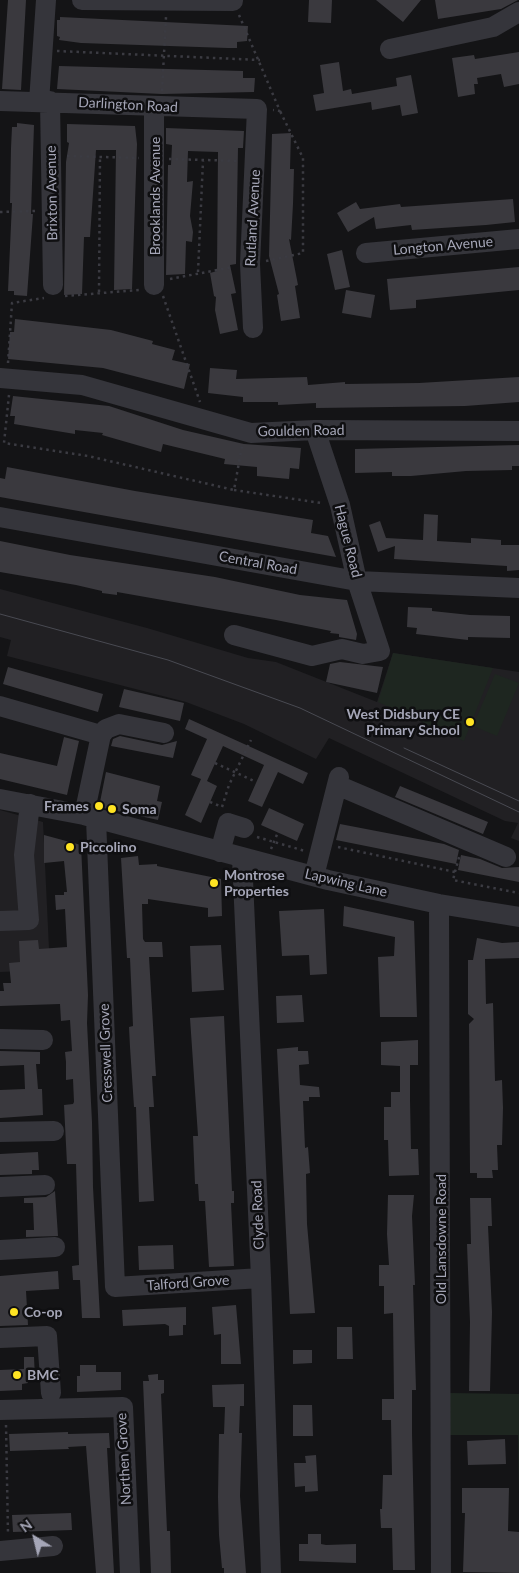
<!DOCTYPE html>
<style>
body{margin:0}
#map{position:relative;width:519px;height:1573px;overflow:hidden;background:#141416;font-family:Lato,sans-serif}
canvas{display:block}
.north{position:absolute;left:10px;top:1513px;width:50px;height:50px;-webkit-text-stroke:4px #0f0f11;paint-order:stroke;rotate:324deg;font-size:14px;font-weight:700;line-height:20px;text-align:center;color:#a5a6b7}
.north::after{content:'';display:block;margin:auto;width:18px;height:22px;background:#a5a6b7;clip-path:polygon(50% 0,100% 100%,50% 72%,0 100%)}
</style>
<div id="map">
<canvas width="519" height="1573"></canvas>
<div class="north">N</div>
</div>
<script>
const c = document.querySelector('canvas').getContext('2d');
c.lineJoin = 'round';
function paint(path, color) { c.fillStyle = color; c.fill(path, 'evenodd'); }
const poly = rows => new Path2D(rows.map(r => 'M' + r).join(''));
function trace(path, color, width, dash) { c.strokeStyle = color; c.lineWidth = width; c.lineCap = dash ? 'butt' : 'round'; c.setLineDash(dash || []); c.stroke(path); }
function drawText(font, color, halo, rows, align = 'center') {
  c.font = font + ' Lato,sans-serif'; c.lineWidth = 5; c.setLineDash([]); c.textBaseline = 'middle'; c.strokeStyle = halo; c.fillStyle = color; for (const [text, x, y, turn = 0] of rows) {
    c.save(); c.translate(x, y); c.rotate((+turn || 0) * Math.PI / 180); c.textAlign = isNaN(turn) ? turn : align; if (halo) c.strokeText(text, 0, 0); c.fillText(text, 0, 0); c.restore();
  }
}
const built = poly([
 [0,589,147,628,248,658,276,662,377,702,393,653,519,672,519,841,511,838,518,823,505,821,329,738,316,759,244,724,186,702,7,656,11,640,0,637],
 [0,810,43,822,50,970,0,972]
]);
const green = poly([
 [393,653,493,668,464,741,378,702],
 [495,674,519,683,497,736,473,726],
 [450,1393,519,1394,519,1493,518,1435,450,1435]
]);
const building = poly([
 [8,0,26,0,21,90,2,89],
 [309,0,332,0,331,23,308,22],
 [376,0,421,0,403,22],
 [435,0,518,0,501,9,438,19],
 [60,17,248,26,247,41,237,42,237,48,228,48,81,43,59,40,60,37,57,36,57,20,60,20],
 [519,52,519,84,504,87,501,74,477,78,478,84,474,84,475,94,458,97,452,58,474,55,475,59],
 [339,62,343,91,351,89,352,94,397,86,396,78,411,75,418,113,402,116,400,105,372,110,371,102,316,111,313,95,324,93,320,65],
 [59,66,243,71,243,78,255,78,254,92,162,94,57,89],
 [17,123,34,125,31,214,33,214,27,296,14,295,14,291,8,291,12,203,10,203,11,148,12,127,17,127],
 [67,124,135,126,137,144,132,289,114,290,116,150,96,150,90,237,84,237,82,294,64,295,66,162,69,143,67,142],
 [166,128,244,131,243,148,238,148,236,264,230,265,236,293,231,294,238,330,220,334,215,310,216,297,214,296,210,273,217,271,218,152,188,151,187,182,193,181,190,216,193,232,192,242,186,241,185,274,166,275,168,165,171,165,172,145,166,144],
 [291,133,290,169,294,169,293,204,291,240,289,239,298,285,295,286,300,318,281,321,277,295,279,294,269,256,272,134],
 [513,199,515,222,486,225,412,230,411,225,376,229,374,217,348,232,337,213,356,202,360,209,400,204,401,207],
 [342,250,350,287,335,290,327,254],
 [519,267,519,290,416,300,416,308,390,310,387,279],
 [346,290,375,295,371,318,342,313],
 [15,319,111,330,153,341,152,344,175,350,172,360,190,364,184,389,103,368,8,359,10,332,14,332],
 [210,368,237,370,236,379,307,377,308,385,345,382,345,384,419,383,519,377,519,402,465,406,316,408,316,403,278,405,278,402,243,402,243,397,208,393],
 [13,396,109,406,183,430,244,444,301,448,299,469,290,468,289,479,257,476,257,467,224,464,225,459,163,444,161,452,102,435,103,433,75,430,75,434,14,424,15,416,10,416],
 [519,445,519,466,512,466,512,470,466,471,411,476,392,476,392,472,355,473,355,449],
 [7,467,135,491,313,520,311,533,328,536,336,557,0,497,0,478,5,479],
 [424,514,438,515,437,541,471,543,471,538,501,540,501,545,519,545,519,570,507,571,507,566,394,559,395,546,378,552,369,525,380,521,386,538,423,540],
 [0,541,70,555,215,577,300,595,347,600,357,634,356,640,339,637,339,634,330,633,331,631,276,620,117,592,117,595,102,593,102,591,76,585,0,572],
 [408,607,432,608,432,611,470,615,510,616,510,638,468,637,468,640,416,634,417,628,407,627],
 [340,662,383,667,377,693,326,682,330,664],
 [8,667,103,694,98,712,3,684],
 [124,689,184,703,180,721,119,707],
 [189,719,308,773,303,784,278,772,262,807,248,801,264,765,223,746,207,781,217,786,201,823,185,815,201,779,191,775,207,739,185,729],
 [120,736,162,745,177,741,173,758,111,746,113,739],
 [64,737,79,741,67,795,0,779,0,753,57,766],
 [106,772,160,786,157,801,162,802,158,820,99,807],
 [400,786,488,822,483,834,395,797],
 [269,808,304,824,297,841,261,825],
 [340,824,444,844,459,850,456,864,336,840],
 [44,835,81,845,88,995,87,1023,92,1122,93,1187,100,1318,82,1318,80,1280,73,1280,72,1266,79,1265,76,1164,67,1164,64,1105,73,1104,74,1102,73,1079,66,1080,66,1062,65,1052,72,1051,70,1020,61,1021,60,1004,0,1006,0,991,4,991,3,983,11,983,9,963,20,962,19,941,38,940,39,949,67,947,65,909,56,910,55,895,64,895,64,892,67,892,64,861,44,863],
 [461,855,480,859,502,868,519,867,519,882,458,870],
 [138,856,139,865,157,864,157,866,221,879,222,916,208,917,208,908,148,899,148,904,142,904,143,939,145,942,162,942,163,957,149,957,156,1076,152,1076,154,1107,149,1107,154,1201,139,1202,136,1107,134,1107,130,1047,129,1027,133,1026,130,958,127,958,121,858],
 [344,906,414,921,417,1017,380,1017,378,957,394,956,395,937,343,926],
 [324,909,327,974,310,975,309,955,282,956,279,911],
 [477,938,502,943,519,942,519,958,485,959,486,1004,493,1003,495,1081,502,1080,503,1108,502,1145,497,1145,498,1170,492,1170,493,1178,477,1178,477,1173,470,1173,469,1024,474,1019,468,1014,468,960,473,960],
 [221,945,224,990,192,992,190,946],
 [302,995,304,1022,277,1023,276,996],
 [224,1016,232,1191,234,1191,234,1203,231,1203,234,1266,209,1267,205,1201,199,1201,198,1184,195,1184,193,1136,198,1136,190,1018],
 [418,1040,418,1065,410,1065,410,1100,411,1149,418,1149,419,1175,389,1176,388,1140,384,1140,384,1107,391,1107,391,1092,400,1092,400,1066,381,1065,381,1042],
 [298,1047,298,1051,308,1051,309,1064,299,1065,300,1085,319,1087,320,1097,309,1097,309,1101,303,1101,305,1148,308,1147,310,1173,306,1174,307,1224,315,1313,290,1314,277,1049],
 [0,1051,40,1052,40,1064,36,1064,38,1089,42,1089,43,1115,0,1118,0,1090,25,1089,24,1065,0,1066],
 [38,1152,39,1170,32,1170,32,1174,0,1175,0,1154],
 [55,1191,58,1236,26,1237,26,1230,34,1230,33,1203,24,1203,24,1198,46,1197],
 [388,1195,414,1195,412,1216,415,1285,413,1285,416,1390,412,1390,412,1433,415,1570,393,1570,392,1528,381,1528,380,1509,382,1509,383,1475,392,1475,391,1420,382,1420,382,1399,394,1399,393,1313,384,1314,384,1286,379,1286,379,1265,389,1265,387,1234],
 [470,1198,491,1198,492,1226,488,1226,492,1312,490,1391,469,1391,470,1322,467,1244,471,1244],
 [173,1245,174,1269,139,1270,138,1246],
 [58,1271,59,1289,26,1291,28,1325,0,1326,0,1276],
 [236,1305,241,1364,221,1364,221,1334,214,1335,212,1307],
 [186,1307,186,1325,183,1325,183,1335,169,1336,169,1326,165,1324,123,1326,122,1310],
 [337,1327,352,1327,353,1359,337,1359],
 [293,1350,312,1350,312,1363,293,1364],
 [24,1357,34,1357,35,1379,28,1380,28,1383,22,1384,22,1390,0,1391,0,1370,24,1369],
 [80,1365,96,1365,96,1372,121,1372,121,1390,77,1392,77,1376,80,1376],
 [158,1374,158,1380,164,1380,164,1393,161,1394,167,1531,170,1531,171,1573,151,1573,143,1381,149,1381,148,1375],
 [244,1384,244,1406,240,1406,239,1433,242,1433,240,1496,246,1573,224,1573,224,1568,222,1568,219,1535,218,1497,219,1434,224,1434,225,1407,213,1407,212,1385],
 [293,1405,312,1405,313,1436,293,1436],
 [68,1432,68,1434,109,1433,110,1448,107,1448,114,1573,96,1573,86,1446,68,1447,69,1449,10,1451,9,1434],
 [505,1439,506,1464,468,1465,467,1441],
 [316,1455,318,1491,305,1492,305,1486,295,1487,294,1463,306,1463,305,1456],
 [462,1488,509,1488,508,1531,519,1532,519,1573,463,1572,465,1513,462,1513],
 [71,1513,72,1530,13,1532,12,1515],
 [308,1534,321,1534,321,1544,326,1545,356,1544,356,1563,299,1561,299,1544,308,1544]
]);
const path = poly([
 [239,15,280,111,273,110],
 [57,51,260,60],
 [162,91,166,17],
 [67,156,139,158],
 [169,159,239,161],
 [0,212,36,211],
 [266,261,303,253,303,158,280,111],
 [198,272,203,161],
 [170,279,233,267],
 [99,292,100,157],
 [65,296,139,290],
 [163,296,200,402],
 [8,363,12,303,44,298],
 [9,395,4,443,88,456,234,490,242,446],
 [234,490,321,503],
 [215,763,256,782],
 [210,802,222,807],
 [222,807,229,785,251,740],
 [257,837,305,851],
 [338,847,455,872,453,880,519,893],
 [271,849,278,832],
 [455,872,460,854],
 [6,1425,8,1534]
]);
const minor = poly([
 [82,0,233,1],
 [390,49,493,27,519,12],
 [0,101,257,109,250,264,253,328],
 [50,101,53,285],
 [39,102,46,0],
 [366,253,519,239],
 [154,285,154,107],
 [0,378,82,385,251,433,315,430,519,431],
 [0,517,357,581,519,588],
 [234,635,312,656,342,649,363,654,380,651,357,581,340,505,315,430],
 [0,706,101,735],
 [337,785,506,857],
 [0,799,84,815,328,880,439,904,519,917],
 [84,815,101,735,106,729,119,724,164,733],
 [96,819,115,1287,261,1278],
 [220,852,228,823,244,828],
 [242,858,261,1278,271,1573],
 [314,876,339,777],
 [439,904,441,1573],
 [0,921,29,920,24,855,30,804],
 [0,1039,43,1040],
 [0,1132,54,1131],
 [0,1187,45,1185],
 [0,1250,55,1247],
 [0,1338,47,1336,51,1393],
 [0,1410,123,1407,130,1573],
 [0,1551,53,1546]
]);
const tram = poly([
 [0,614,168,660,300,708,519,812],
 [404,748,519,801]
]);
const markers = [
 [470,722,5,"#ffe423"],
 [99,806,5,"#ffe423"],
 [112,809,5,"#ffe423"],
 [70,847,5,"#ffe423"],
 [214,883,5,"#ffe423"],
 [14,1312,5,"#ffe423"],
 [17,1375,5,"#ffe423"]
];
const streetNames = [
 ["Darlington Road",128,105,3],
 ["Brixton Avenue",52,193,-91],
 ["Brooklands Avenue",155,196,-90],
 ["Rutland Avenue",253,218,-87],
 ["Longton Avenue",443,246,-5],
 ["Goulden Road",301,431,-1],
 ["Hague Road",348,541,76],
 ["Central Road",258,563,10],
 ["Lapwing Lane",346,883,13],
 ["Cresswell Grove",106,1053,-92],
 ["Clyde Road",258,1215,-92],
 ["Old Lansdowne Road",441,1239,-90],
 ["Talford Grove",188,1283,-4],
 ["Northen Grove",124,1459,-93]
];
const poiNames = [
 ["West Didsbury CE",460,714,"right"],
 ["Primary School",460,730,"right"],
 ["Frames",89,806,"right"],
 ["Soma",122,809],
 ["Piccolino",80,847],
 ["Montrose",224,875],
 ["Properties",224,891],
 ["Co-op",24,1312],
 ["BMC",27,1375]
];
paint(built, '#212023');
paint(green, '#1e2620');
paint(building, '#3a393e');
trace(path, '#3b3b42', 2.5, [2.5, 4]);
trace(minor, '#35353b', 20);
trace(tram, '#494a52', 1);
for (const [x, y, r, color] of markers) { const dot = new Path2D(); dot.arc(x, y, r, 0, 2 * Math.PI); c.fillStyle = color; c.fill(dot); trace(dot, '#0f0f11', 2); }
drawText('14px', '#a5a6b7', '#0f0f11', streetNames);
drawText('bold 14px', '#a5a6b7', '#0f0f11', poiNames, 'left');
</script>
